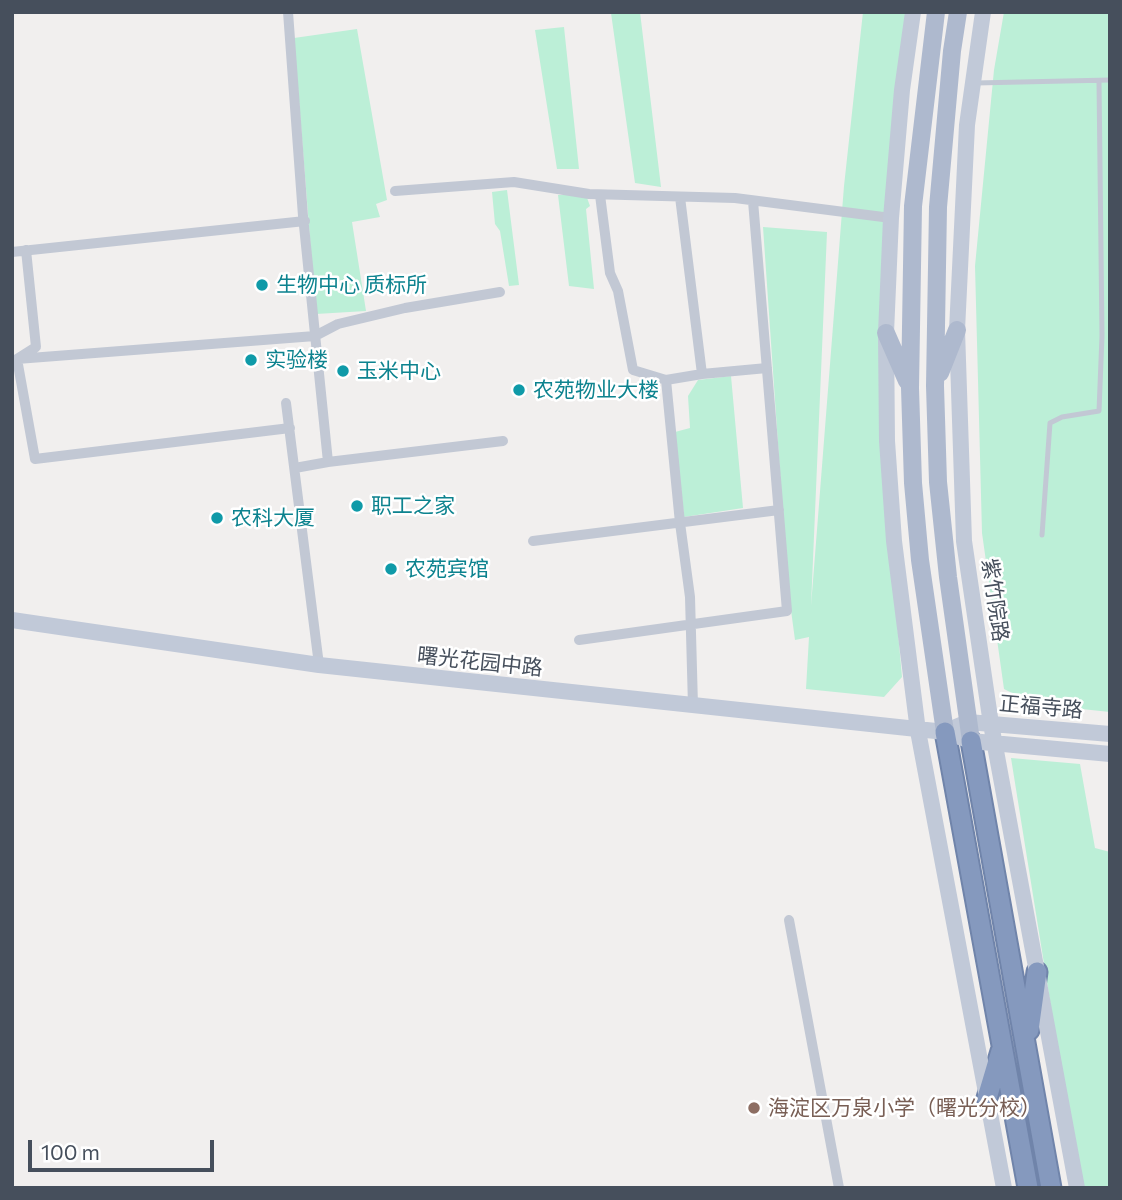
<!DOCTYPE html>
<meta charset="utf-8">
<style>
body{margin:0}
#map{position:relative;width:1122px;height:1200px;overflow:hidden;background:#f1efee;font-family:Commissioner,sans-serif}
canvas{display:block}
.frame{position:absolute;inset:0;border:14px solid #464f5c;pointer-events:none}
.scale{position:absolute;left:28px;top:1140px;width:186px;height:32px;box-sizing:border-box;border:4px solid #464f5c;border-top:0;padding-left:9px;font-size:21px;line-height:24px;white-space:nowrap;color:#464f5c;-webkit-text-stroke:5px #fff;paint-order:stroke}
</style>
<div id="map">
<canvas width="1122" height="1200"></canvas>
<div class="frame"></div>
<div class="scale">100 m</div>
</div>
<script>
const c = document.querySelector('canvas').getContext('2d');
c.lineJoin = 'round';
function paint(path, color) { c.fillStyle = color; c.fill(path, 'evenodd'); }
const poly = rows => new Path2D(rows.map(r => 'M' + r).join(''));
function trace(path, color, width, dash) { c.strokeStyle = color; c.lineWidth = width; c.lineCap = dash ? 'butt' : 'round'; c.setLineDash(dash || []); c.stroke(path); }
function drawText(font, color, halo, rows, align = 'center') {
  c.font = font + ' Commissioner,"Noto Sans SC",sans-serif'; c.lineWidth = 5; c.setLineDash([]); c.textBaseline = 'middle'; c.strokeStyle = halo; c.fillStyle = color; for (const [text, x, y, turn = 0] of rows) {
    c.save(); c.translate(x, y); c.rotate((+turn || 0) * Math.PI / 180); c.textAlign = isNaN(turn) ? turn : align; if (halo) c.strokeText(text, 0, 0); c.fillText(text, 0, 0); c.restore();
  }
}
const green = poly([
 [640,12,661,187,635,183,611,13],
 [863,12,906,12,880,431,902,677,884,697,806,689,809,637,795,640,788,588,763,227,827,232,811,606,844,186],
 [1004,12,1110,12,1110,712,1034,704,1004,689,982,533,975,266,994,70],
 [564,27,579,169,557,169,535,30],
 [357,29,387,200,376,204,380,217,352,222,366,311,316,314,294,38],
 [507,190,519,285,509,286,500,231,495,224,492,192],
 [558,195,586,195,590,206,586,209,594,289,569,286],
 [731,376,743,508,684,517,675,432,690,428,688,396,698,380],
 [1011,758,1080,764,1095,848,1110,852,1110,1188,1080,1188]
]);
const lane = poly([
 [976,83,1110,80],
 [1042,535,1050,423,1062,417,1099,411,1102,336,1099,81]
]);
const street = poly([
 [288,12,303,216,328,462,295,468],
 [395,191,514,182,589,194,735,198,891,218],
 [600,195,610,273,618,291,633,370,666,380],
 [680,197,702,374,666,380,680,523,690,597,693,706],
 [26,250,36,347,17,359,315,336,338,324,405,308,500,292],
 [12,252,305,221],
 [17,359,35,459,290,428],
 [702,374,767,368],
 [286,403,319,665],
 [328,462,503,441],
 [533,541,779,510],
 [579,640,787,611,753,201],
 [789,920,839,1188]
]);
const secondary = poly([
 [913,12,902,90,891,218,886,333,887,441,894,541,918,731,1004,1188],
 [983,12,967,125,957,330,964,541,991,724,1077,1188],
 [12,620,319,665,945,732,971,741,1110,754],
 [956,727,968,722,1110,734]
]);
const primary = poly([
 [936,12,913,206,910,388,913,483,920,560,945,732],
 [958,12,952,51,938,207,935,386,938,482,948,577,971,741],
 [886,333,907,381],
 [940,373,957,330]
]);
const highway = poly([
 [945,732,1028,1188],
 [971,741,1051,1188],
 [1029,1030,1037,972],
 [987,1098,1001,1051]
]);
const markers = [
 [262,285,7,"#0f9aa8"],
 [251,360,7,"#0f9aa8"],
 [343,371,7,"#0f9aa8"],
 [519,390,7,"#0f9aa8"],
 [357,506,7,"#0f9aa8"],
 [217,518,7,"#0f9aa8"],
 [391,569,7,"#0f9aa8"],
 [754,1108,7,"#8d6e63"]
];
const cultureNames = [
 ["生物中心 质标所",276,285],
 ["实验楼",265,360],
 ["玉米中心",357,371],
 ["农苑物业大楼",533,390],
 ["职工之家",371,506],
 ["农科大厦",231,518],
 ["农苑宾馆",405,569]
];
const streetNames = [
 ["紫竹院路",995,600,82],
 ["曙光花园中路",480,662,6],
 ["正福寺路",1041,707,5]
];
const educationNames = [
 ["海淀区万泉小学（曙光分校）",768,1108]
];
paint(green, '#bcefd7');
trace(highway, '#7084aa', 23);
trace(lane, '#c2c8d4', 5);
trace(street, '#c2c8d4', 10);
trace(secondary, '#c1c9d8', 16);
trace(primary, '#aeb9ce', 18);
trace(highway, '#8599be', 19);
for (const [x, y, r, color] of markers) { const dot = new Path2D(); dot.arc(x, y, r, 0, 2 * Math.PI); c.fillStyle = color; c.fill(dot); trace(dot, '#fff', 2.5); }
drawText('21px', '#0d838f', '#fff', cultureNames, 'left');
drawText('21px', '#464f5c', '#fff', streetNames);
drawText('21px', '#785e54', '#fff', educationNames, 'left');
</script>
